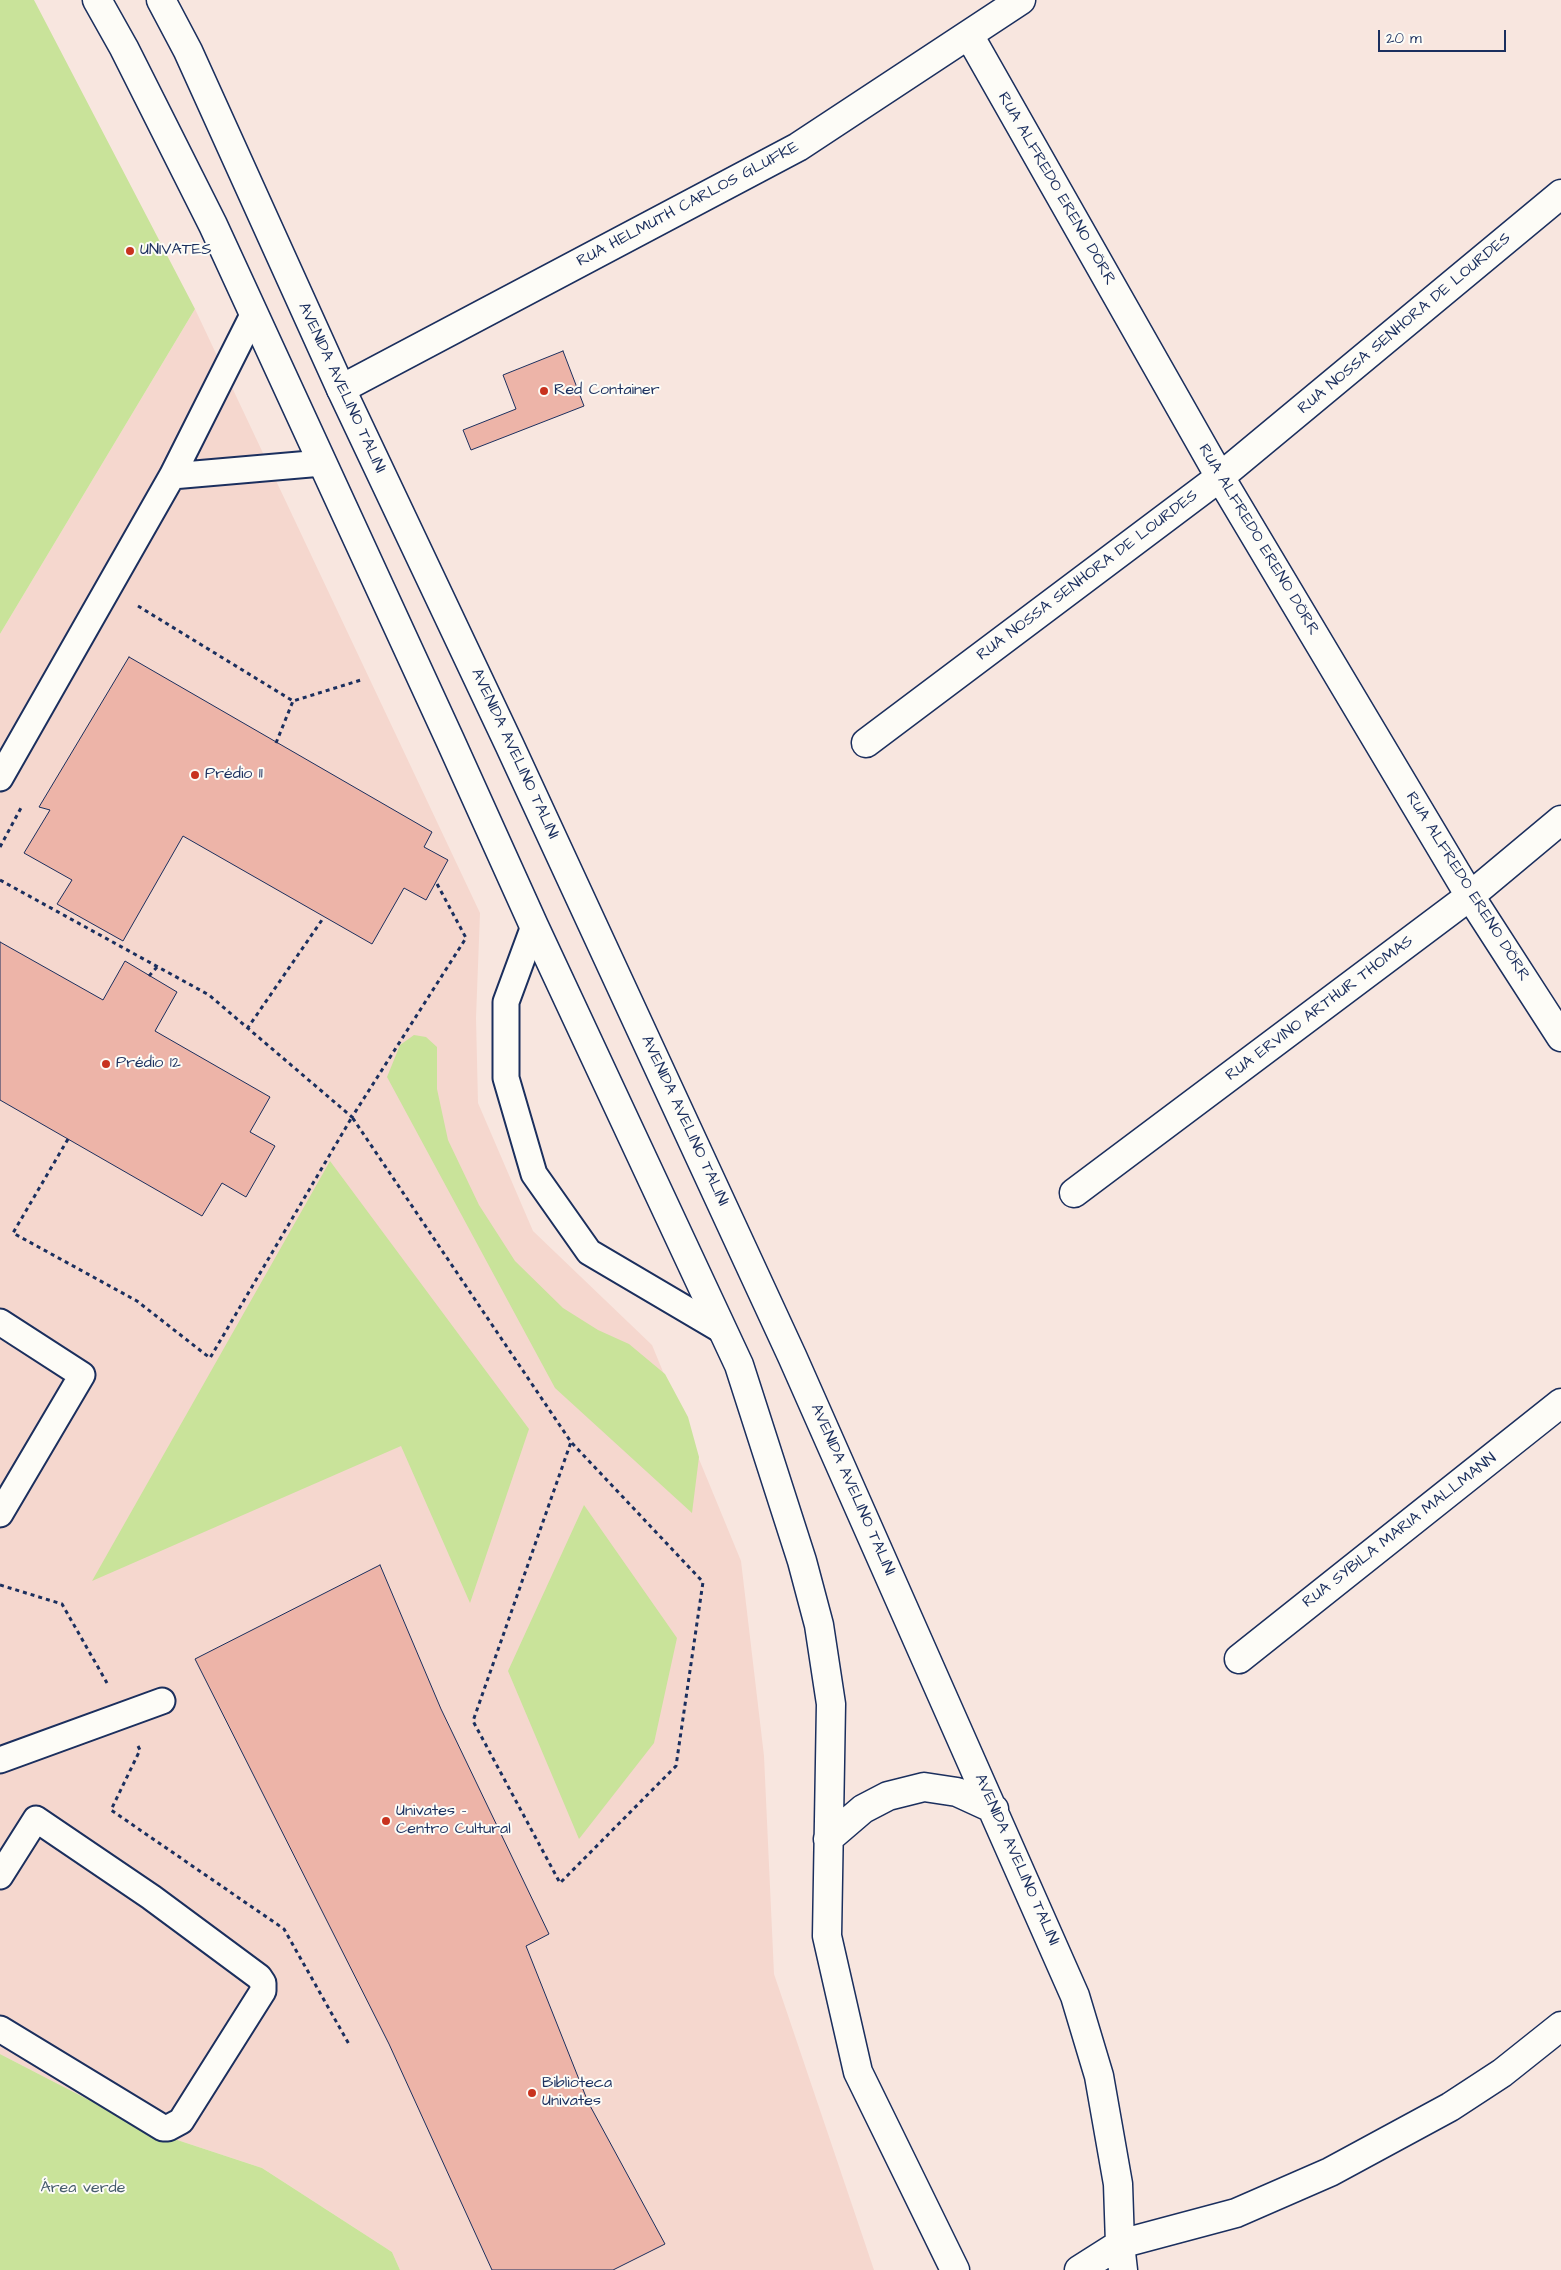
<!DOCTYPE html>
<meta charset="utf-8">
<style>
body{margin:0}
#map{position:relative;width:1561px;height:2270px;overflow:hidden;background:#f8e6df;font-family:"Architects Daughter",sans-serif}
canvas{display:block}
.scale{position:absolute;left:1378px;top:30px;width:128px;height:22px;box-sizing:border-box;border:2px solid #1b2f5e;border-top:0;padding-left:6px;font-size:15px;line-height:18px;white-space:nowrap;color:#1b2f5e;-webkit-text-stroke:4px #fdfcf7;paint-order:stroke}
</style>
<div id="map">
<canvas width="1561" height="2270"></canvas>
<div class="scale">20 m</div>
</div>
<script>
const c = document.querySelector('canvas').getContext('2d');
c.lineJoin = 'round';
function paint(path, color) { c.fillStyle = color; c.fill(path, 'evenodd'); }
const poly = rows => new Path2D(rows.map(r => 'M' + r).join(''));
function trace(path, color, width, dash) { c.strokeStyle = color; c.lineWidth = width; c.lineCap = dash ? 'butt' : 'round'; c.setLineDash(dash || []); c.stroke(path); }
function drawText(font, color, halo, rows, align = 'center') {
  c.font = font + ' "Architects Daughter",sans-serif'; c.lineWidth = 4; c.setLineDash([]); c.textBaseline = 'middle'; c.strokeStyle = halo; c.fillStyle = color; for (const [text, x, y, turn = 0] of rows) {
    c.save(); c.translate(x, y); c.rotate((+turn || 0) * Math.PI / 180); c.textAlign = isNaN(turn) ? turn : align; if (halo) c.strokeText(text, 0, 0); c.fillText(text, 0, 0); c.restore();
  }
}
const built = poly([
 [195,309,480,913,476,1018,478,1103,533,1231,652,1345,741,1561,764,1756,774,1974,874,2270,400,2270,392,2252,262,2168,147,2130,0,2054,0,634]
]);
const green = poly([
 [0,0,34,0,195,309,0,634],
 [414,1035,426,1037,437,1047,437,1089,448,1140,479,1205,515,1261,563,1308,598,1330,629,1344,665,1374,688,1417,699,1457,692,1513,555,1388,387,1077,400,1045],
 [330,1161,529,1429,470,1603,401,1446,92,1581],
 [584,1505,677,1638,654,1743,579,1839,508,1671],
 [0,2054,147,2130,262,2168,392,2252,400,2270,0,2270]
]);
const building = poly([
 [563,351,584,406,471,450,463,430,516,409,503,375,563,351],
 [129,657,432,832,424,847,448,860,426,900,404,888,372,944,183,836,123,941,57,904,72,880,24,853,50,810,39,807,129,657],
 [0,942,103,1000,125,961,177,992,155,1031,270,1097,250,1132,275,1146,246,1197,222,1183,202,1216,0,1100,0,942],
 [380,1565,441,1709,549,1934,526,1946,588,2102,665,2244,613,2270,492,2270,389,2044,195,1659,380,1565]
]);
const path = poly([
 [138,606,293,701,361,680],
 [276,743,293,701],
 [0,847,22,806],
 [0,880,209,995,352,1117,466,938,436,882],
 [149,976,158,966],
 [247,1029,324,917],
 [68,1139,13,1233,137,1301,210,1358,352,1117,571,1442,703,1582,676,1766,560,1883,473,1721,571,1442],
 [0,1585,62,1604,107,1683],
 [138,1746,140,1750,111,1810,284,1929,350,2046]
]);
const lane = poly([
 [172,476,322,463],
 [0,778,172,476,253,315],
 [534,926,506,1002,506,1078,534,1174,589,1252,723,1331],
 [0,1322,82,1375,0,1514],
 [0,1760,162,1701],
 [0,1876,36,1819,151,1897,259,1977,263,1983,263,1991,181,2121,168,2128,163,2128,0,2029]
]);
const street = poly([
 [969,35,1220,477,1470,896,1561,1037],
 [341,389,798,147,1021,0],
 [866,743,1220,477,1561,194],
 [1074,1193,1470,896,1561,820],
 [1239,1659,1561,1403],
 [1120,2244,1236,2213,1330,2172,1450,2107,1502,2073,1561,2026]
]);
const secondary = poly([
 [97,0,124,48,213,225,450,740,534,926,739,1365,802,1561,819,1625,831,1704,827,1936,858,2072,955,2270],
 [161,0,188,51,341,389,509,744,792,1356,1075,1996,1099,2076,1118,2184,1120,2244,1123,2270],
 [828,1839,863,1809,888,1796,924,1787,957,1792,994,1809],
 [1079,2270,1120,2244]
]);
const markers = [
 [130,251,5,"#c8321e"],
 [544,391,5,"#c8321e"],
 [195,775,5,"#c8321e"],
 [106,1064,5,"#c8321e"],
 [386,1821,5,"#c8321e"],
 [532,2093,5,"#c8321e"]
];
const streetNames = [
 ["RUA ALFREDO ERENO DÖRR",1056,189,60],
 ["RUA HELMUTH CARLOS GLUFKE",688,205,-28],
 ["RUA NOSSA SENHORA DE LOURDES",1405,324,-40],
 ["AVENIDA AVELINO TALINI",341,388,65],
 ["RUA ALFREDO ERENO DÖRR",1258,540,59],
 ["RUA NOSSA SENHORA DE LOURDES",1088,576,-37],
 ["AVENIDA AVELINO TALINI",514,754,65],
 ["RUA ALFREDO ERENO DÖRR",1467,887,58],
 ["RUA ERVINO ARTHUR THOMAS",1320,1009,-37],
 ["AVENIDA AVELINO TALINI",684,1121,65],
 ["AVENIDA AVELINO TALINI",852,1490,66],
 ["RUA SYBILA MARIA MALLMANN",1400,1531,-38],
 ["AVENIDA AVELINO TALINI",1016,1860,66]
];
const poiNames = [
 ["UNIVATES",140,251],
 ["Red Container",554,391],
 ["Prédio 11",205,775],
 ["Prédio 12",116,1064],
 ["Univates -",396,1812],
 ["Centro Cultural",396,1830],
 ["Biblioteca",542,2084],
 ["Univates",542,2102]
];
const parkNames = [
 ["Área verde",83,2189]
];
paint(built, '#f5d7ce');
paint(green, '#c9e39a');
paint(building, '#edb4a8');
trace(building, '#1b2f5e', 1);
trace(lane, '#1b2f5e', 29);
trace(street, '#1b2f5e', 31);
trace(secondary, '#1b2f5e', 31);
trace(path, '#1b2f5e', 3, [4, 4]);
trace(lane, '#fdfcf7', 25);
trace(street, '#fdfcf7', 28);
trace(secondary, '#fdfcf7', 28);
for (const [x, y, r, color] of markers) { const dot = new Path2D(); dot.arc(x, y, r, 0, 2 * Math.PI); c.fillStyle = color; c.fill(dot); trace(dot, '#fdfcf7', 2); }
drawText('16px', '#1b2f5e', '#fdfcf7', streetNames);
drawText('16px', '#1b2f5e', '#fdfcf7', poiNames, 'left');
drawText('16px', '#465c6d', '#fdfcf7', parkNames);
</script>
